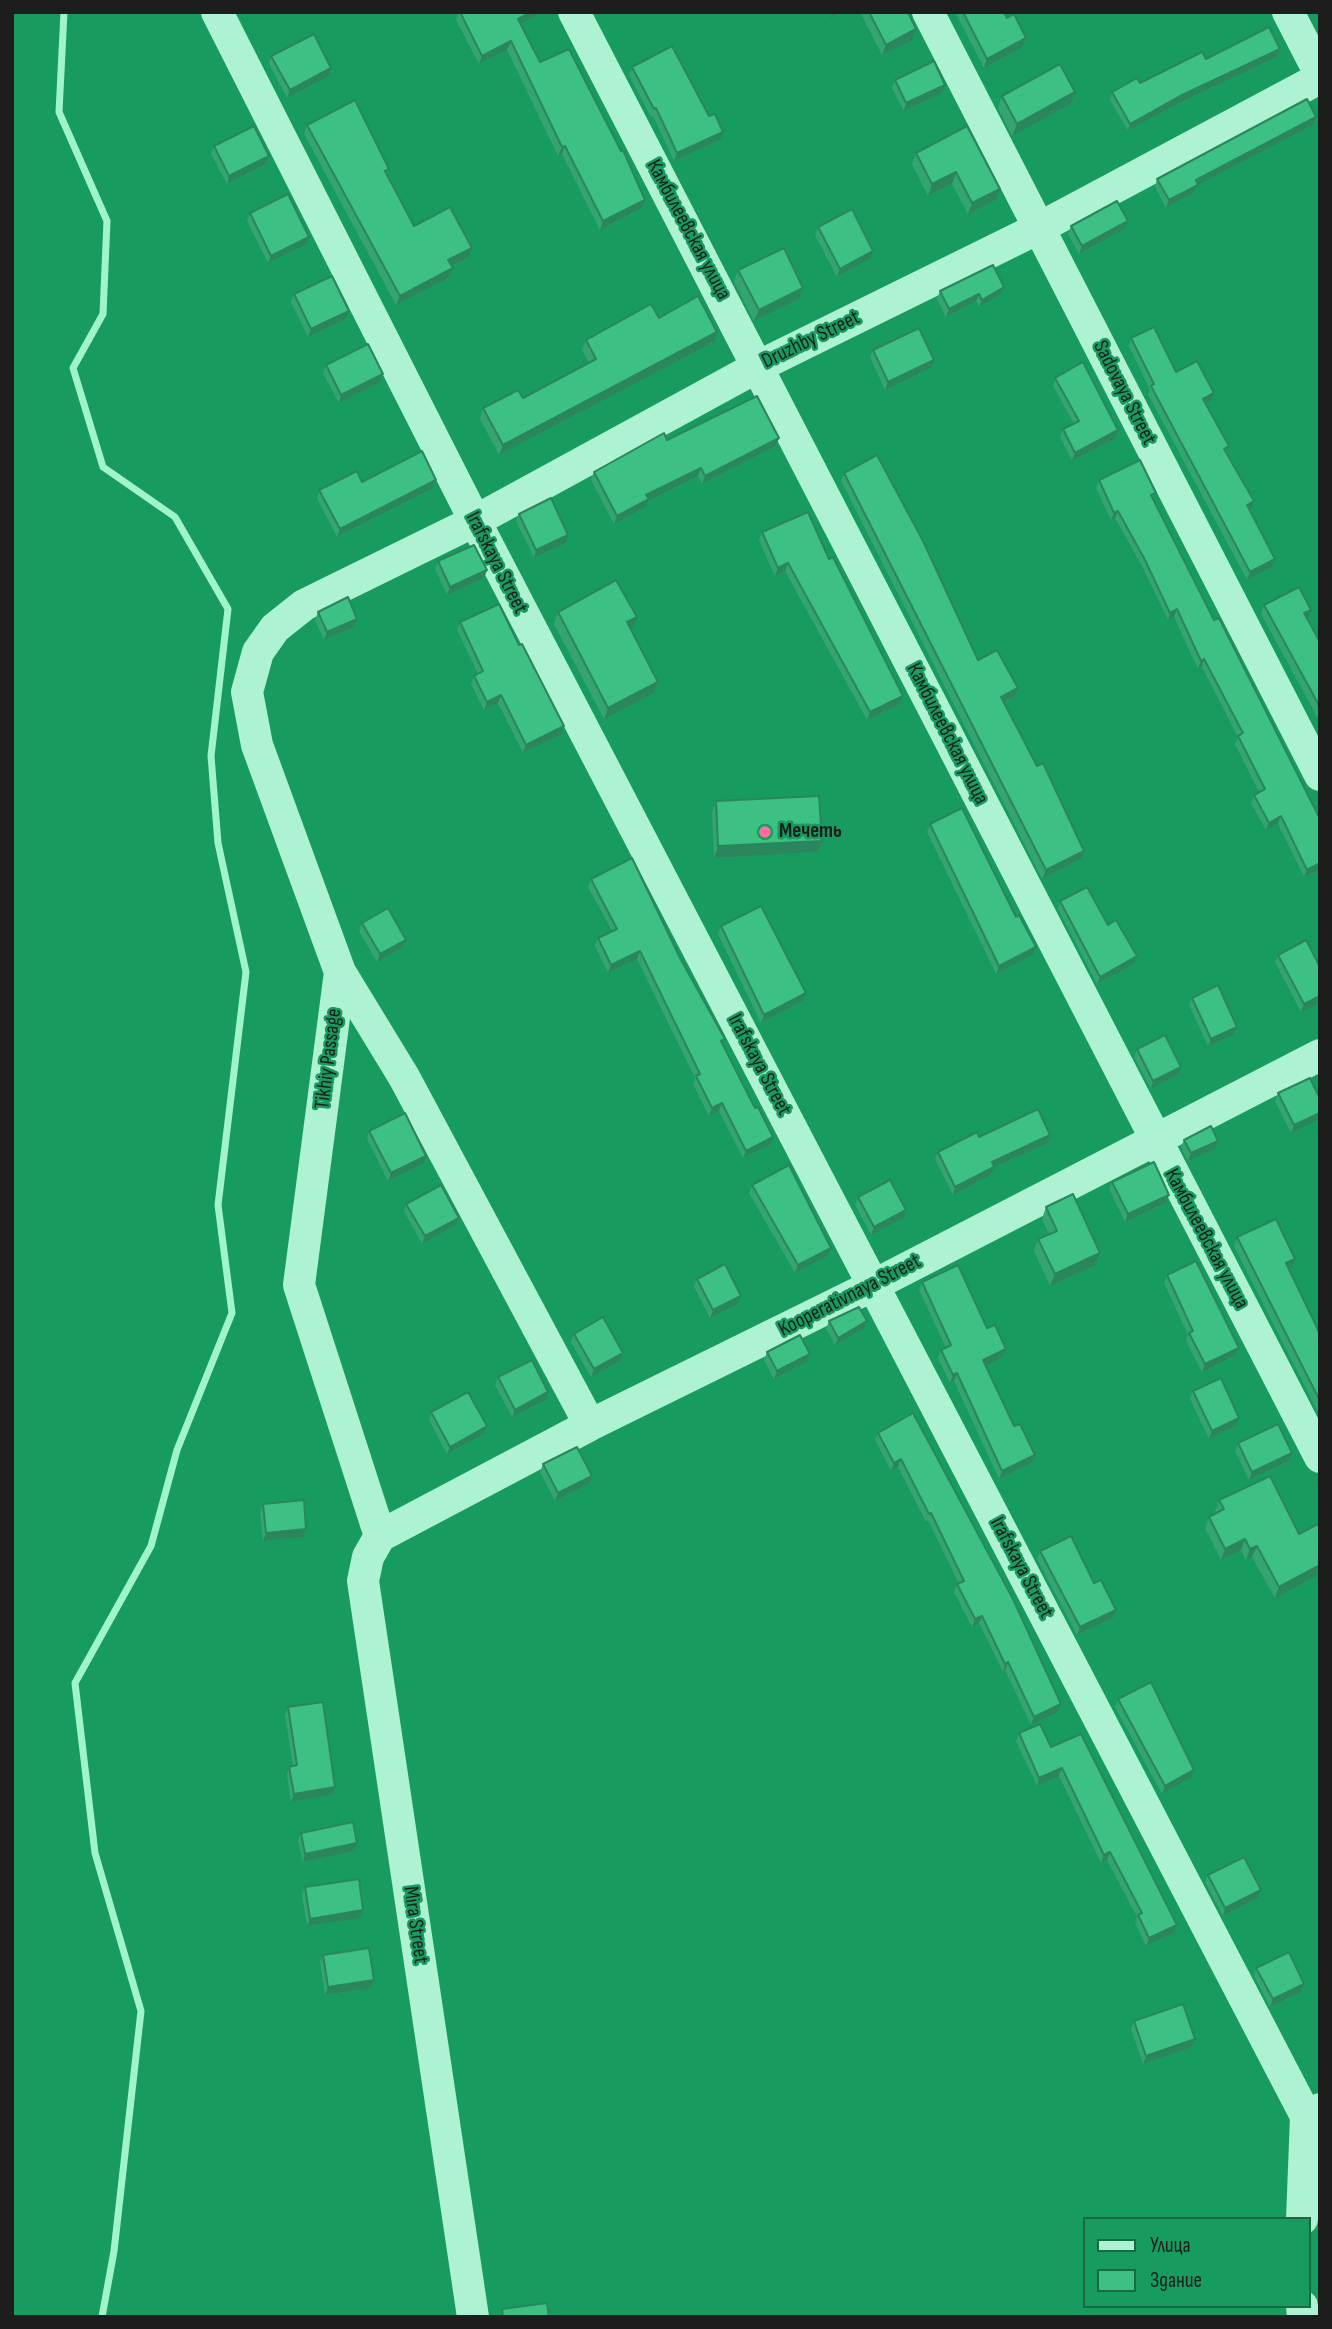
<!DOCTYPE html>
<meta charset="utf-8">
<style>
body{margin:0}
#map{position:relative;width:1332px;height:2329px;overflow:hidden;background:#189b5f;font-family:"Sofia Sans Condensed",sans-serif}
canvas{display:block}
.frame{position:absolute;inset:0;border:14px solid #1d1d1d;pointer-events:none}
.legend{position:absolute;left:1083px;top:2217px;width:228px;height:91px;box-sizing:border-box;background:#189b5f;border:2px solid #1a6945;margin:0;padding:9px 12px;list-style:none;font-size:21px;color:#1d1d1d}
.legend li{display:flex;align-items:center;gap:14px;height:35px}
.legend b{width:35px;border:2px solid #1a6945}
</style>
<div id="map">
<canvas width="1332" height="2329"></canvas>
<div class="frame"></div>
<ul class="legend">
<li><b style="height:9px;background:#adf2d2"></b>Улица</li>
<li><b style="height:19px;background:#3cc083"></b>Здание</li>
</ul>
</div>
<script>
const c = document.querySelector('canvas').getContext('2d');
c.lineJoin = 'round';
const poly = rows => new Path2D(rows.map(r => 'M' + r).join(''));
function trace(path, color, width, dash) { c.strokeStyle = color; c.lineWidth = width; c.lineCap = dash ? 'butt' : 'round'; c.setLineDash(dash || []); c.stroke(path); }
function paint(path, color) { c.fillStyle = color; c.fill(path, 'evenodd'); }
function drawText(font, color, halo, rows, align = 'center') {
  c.font = font + ' "Sofia Sans Condensed",sans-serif'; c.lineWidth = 5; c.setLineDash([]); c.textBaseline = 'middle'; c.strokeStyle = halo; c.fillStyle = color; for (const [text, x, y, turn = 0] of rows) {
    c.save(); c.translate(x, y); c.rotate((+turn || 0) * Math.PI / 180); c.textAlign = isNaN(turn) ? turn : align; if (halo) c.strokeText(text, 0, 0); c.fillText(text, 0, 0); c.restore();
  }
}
const stream = poly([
 [64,12,59,112,107,221,103,314,73,368,103,467,175,517,228,609,211,756,218,843,246,972,218,1205,232,1313,177,1450,151,1546,75,1683,95,1853,141,2011,114,2251,102,2317]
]);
const minor = poly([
 [217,12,475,521,1306,2116],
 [574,12,1320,1457],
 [928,12,1320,775],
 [1288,12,1320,74],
 [340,972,404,1077,590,1425],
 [380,1536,299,1285,340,972,257,745,247,692,258,652,275,628,304,605,475,521,759,366,1039,228,1320,78],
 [380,1536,590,1425,874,1285,1320,1055],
 [380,1536,368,1557,363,1581,473,2317],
 [1302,2219,1306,2116,1320,2109],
 [1302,2306,1303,2317]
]);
const wall = poly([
 [459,12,543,12,521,24,540,62,642,208,600,230,562,154,558,156,507,50,479,64,456,20],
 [860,12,908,12,916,29,913,40,882,55],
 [955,12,1004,12,1007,18,1026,38,1023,47,984,68],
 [1280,49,1277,57,1177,104,1128,131,1110,100,1112,92,1206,59],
 [271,56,331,68,329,76,287,98,269,64],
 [632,67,709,116,720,140,674,161,653,116,651,117,629,75],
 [895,80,942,93,904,111,892,88],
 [1075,92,1071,104,1012,136,998,108,1002,96],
 [307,125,389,169,387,175,414,226,468,258,452,266,453,268,449,278,396,305,304,134],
 [1313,125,1198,185,1195,192,1166,208,1155,187,1157,179],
 [967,126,996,200,968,214,952,184,928,196,912,164,916,153],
 [214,146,269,156,266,164,227,184,211,154],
 [250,213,309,237,307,244,268,263,247,221],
 [1071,226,1125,229,1079,254,1068,234],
 [818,227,870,259,837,277,815,235],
 [738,270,799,299,754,321,734,282],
 [940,291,1001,294,979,307,976,301,946,317,937,299],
 [294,294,346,319,308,337,291,302],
 [659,318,714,342,499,455,480,419,483,408,523,398,589,363,582,350,586,340],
 [1131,338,1176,372,1214,393,1212,400,1206,404,1227,452,1254,501,1252,509,1250,510,1272,567,1247,580,1148,394,1150,390,1129,346],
 [873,350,931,368,885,390,870,357],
 [326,365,380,382,339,403,323,373],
 [1055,378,1118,430,1116,438,1072,461,1060,437,1063,429,1074,424,1053,386],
 [779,438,776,446,702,484,698,476,648,501,646,507,614,524,591,480,594,472,667,440],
 [844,473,978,660,1018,688,1015,696,1004,702,1081,859,1042,879,841,481],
 [436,480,433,488,337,537,317,498,319,490,362,482],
 [1099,480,1153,500,1320,870,1304,877,1278,824,1266,830,1251,803,1254,795,1259,792,1235,744,1238,737,1202,667,1198,669,1174,617,1168,620,1143,568,1115,518,1111,520,1096,488],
 [519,514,566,543,534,558,516,521],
 [762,532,829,559,900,704,867,720,785,571,775,576,759,540],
 [438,561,487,570,484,578,447,595,435,569],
 [1264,605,1307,619,1320,642,1320,722,1261,614],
 [318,612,354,627,324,640,315,620],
 [558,612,633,628,630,629,658,682,654,693,604,719,554,624],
 [460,622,519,645,564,726,562,734,523,753,498,703,484,710,471,684,474,676,478,674,457,630],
 [716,801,822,841,818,852,714,858,712,812],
 [930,824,1033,955,996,974,927,832],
 [591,879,680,958,723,1044,770,1145,743,1158,719,1111,709,1116,693,1084,695,1078,637,959,608,973,595,946,598,938,612,931,588,887],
 [1060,901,1108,925,1137,956,1134,964,1097,984,1058,909],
 [362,923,406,940,403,947,377,962,359,931],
 [721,926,803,1001,761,1023,718,934],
 [1278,955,1320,967,1301,1012,1275,962],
 [1192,998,1237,1027,1234,1035,1208,1046,1189,1005],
 [1137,1049,1181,1067,1179,1074,1151,1089,1134,1057],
 [1278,1093,1320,1099,1291,1133,1275,1101],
 [369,1131,423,1164,388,1181,367,1139],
 [1050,1135,1048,1143,994,1167,991,1175,953,1195,935,1159,938,1152,979,1137],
 [1184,1140,1218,1141,1215,1149,1188,1161,1181,1147],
 [1112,1182,1166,1203,1125,1222,1109,1189],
 [752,1185,828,1256,795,1273,749,1193],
 [858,1197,904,1218,871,1235,855,1205],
 [406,1204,459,1218,456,1225,422,1244,404,1211],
 [1046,1207,1100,1253,1096,1265,1050,1286,1034,1251,1038,1239,1049,1234,1042,1219],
 [1237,1237,1292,1268,1289,1269,1320,1334,1320,1416,1234,1246],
 [1167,1275,1236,1355,1202,1372,1186,1341,1188,1335,1164,1283],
 [697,1279,741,1296,738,1304,710,1318,694,1287],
 [922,1282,987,1328,1006,1349,1003,1357,985,1365,1032,1463,999,1479,954,1381,950,1383,938,1358,941,1350,946,1348,919,1290],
 [829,1321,867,1321,864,1329,835,1345,826,1329],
 [574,1334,620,1361,591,1377,571,1342],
 [767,1352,807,1362,774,1379,764,1360],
 [498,1377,546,1400,512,1417,495,1385],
 [1193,1391,1236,1426,1209,1439,1190,1399],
 [431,1412,487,1426,484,1434,447,1454,429,1420],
 [913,1413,1058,1712,1031,1725,1005,1670,1003,1672,979,1623,972,1627,954,1592,957,1584,959,1584,928,1520,926,1522,898,1467,891,1471,875,1440,878,1433],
 [1238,1443,1292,1453,1289,1461,1249,1480,1235,1451],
 [543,1464,592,1476,589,1484,555,1501,540,1472],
 [1219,1500,1299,1534,1275,1598,1252,1557,1246,1560,1241,1550,1221,1560,1205,1528,1209,1517,1216,1513,1215,1512],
 [263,1504,306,1529,304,1537,263,1541,260,1512],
 [1040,1551,1094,1583,1116,1610,1113,1618,1077,1635,1037,1559],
 [1118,1699,1191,1778,1162,1794,1115,1707],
 [288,1707,332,1795,291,1802,287,1775,289,1767,293,1766,285,1715],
 [1019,1733,1051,1747,1177,1925,1174,1933,1146,1946,1135,1923,1137,1917,1107,1860,1101,1863,1059,1776,1037,1786,1016,1741],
 [301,1833,357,1843,355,1851,303,1862,298,1840],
 [1208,1875,1261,1890,1258,1898,1223,1916,1205,1882],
 [305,1887,361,1918,307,1926,302,1895],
 [323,1955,374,1980,371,1988,325,1995,320,1962],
 [1256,1968,1304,1984,1301,1992,1270,2007,1254,1976],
 [1134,2021,1195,2039,1192,2047,1143,2064,1131,2029]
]);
const shadedWall = poly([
 [530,12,543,12,515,27,518,19],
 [832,12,841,12,830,18],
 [916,29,913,40,882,55,886,45],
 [1026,38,1023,47,984,68,987,59],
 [511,41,507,50,479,64,482,56],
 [1280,49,1277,57,1177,104,1128,131,1130,124,1180,96],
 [331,68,329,76,287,98,290,90],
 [945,85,942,93,904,111,906,103],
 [1075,92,1071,104,1012,136,1017,124],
 [1316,117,1313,125,1198,185,1195,192,1166,208,1169,200,1196,180],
 [723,132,720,140,674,161,677,153],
 [565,146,562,154,558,156,562,147],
 [269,156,266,164,227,184,229,176],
 [956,172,952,184,928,196,932,184],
 [1000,189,996,200,968,214,972,203],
 [645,200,642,208,600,230,603,221],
 [1128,221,1125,229,1079,254,1082,246],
 [309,237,307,244,268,263,271,256],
 [472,248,468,258,445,269,448,260],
 [873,251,870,259,837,277,840,269],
 [453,268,449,278,396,305,400,296],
 [1004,287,1001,294,979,307,982,300],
 [803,288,799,299,754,321,759,310],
 [979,294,976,301,946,317,949,309],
 [349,311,346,319,308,337,311,329],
 [717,332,714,342,499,455,503,445],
 [934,360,931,368,885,390,888,382],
 [383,374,380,382,339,403,341,395],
 [1214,393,1212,400,1200,407,1203,399],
 [1118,430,1116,438,1072,461,1075,453],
 [779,438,776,446,702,484,705,476],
 [701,468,698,476,648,501,646,507,614,524,617,516,646,495],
 [436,480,433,488,337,537,340,529],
 [1254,501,1252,509,1244,513,1247,505],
 [1118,511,1115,518,1111,520,1114,513],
 [568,535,566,543,534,558,536,550],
 [1275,559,1272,567,1247,580,1250,572],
 [788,563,785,571,775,576,778,568],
 [487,570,484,578,447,595,450,587],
 [1177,609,1174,617,1168,620,1170,613],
 [1311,610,1307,619,1300,622,1304,613],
 [637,617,633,628,622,634,627,622],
 [357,619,354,627,324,640,327,632],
 [1204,659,1202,667,1198,669,1201,661],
 [658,682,654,693,604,719,608,708],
 [1018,688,1015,696,998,705,1001,697],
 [501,695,498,703,484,710,487,702],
 [903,696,900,704,867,720,870,712],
 [564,726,562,734,523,753,526,745],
 [1281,816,1278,824,1266,830,1269,823],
 [822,841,818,852,714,858,718,846],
 [1084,851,1081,859,1042,879,1046,870],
 [1320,863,1320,870,1304,877,1307,870],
 [406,940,403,947,377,962,380,954],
 [1036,947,1033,955,996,974,999,966],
 [640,951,637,959,608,973,611,965],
 [1137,956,1134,964,1097,984,1100,977],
 [806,993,803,1001,761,1023,764,1015],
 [1320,996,1320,1003,1301,1012,1304,1004],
 [1237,1027,1234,1035,1208,1046,1211,1039],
 [1181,1067,1179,1074,1151,1089,1153,1081],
 [722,1103,719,1111,709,1116,712,1108],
 [1320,1113,1320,1119,1291,1133,1294,1125],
 [1050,1135,1048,1143,994,1167,991,1175,953,1195,955,1187,992,1162],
 [773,1137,770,1145,743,1158,746,1151],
 [1218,1141,1215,1149,1188,1161,1191,1153],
 [426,1156,423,1164,388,1181,391,1173],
 [1169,1195,1166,1203,1125,1222,1128,1214],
 [906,1210,904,1218,871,1235,874,1227],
 [459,1218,456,1225,422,1244,425,1236],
 [831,1248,828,1256,795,1273,798,1265],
 [1100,1253,1096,1265,1050,1286,1055,1274],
 [1295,1259,1292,1268,1283,1272,1286,1263],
 [741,1296,738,1304,710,1318,713,1310],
 [867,1321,864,1329,835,1345,838,1338],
 [1239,1348,1236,1355,1202,1372,1205,1364],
 [1006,1349,1003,1357,980,1368,983,1360],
 [623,1353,620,1361,591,1377,594,1369],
 [810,1354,807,1362,774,1379,777,1371],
 [957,1373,954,1381,950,1383,953,1375],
 [548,1392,546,1400,512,1417,515,1410],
 [1239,1418,1236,1426,1209,1439,1212,1431],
 [487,1426,484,1434,447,1454,450,1447],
 [1292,1453,1289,1461,1249,1480,1252,1472],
 [1035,1455,1032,1463,999,1479,1002,1471],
 [901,1459,898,1467,891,1471,894,1463],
 [592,1476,589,1484,555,1501,558,1493],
 [306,1529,304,1537,263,1541,266,1533],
 [1245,1539,1241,1550,1221,1560,1225,1549],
 [1257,1546,1252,1557,1246,1560,1250,1549],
 [1320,1565,1320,1574,1275,1598,1279,1587],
 [1116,1610,1113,1618,1077,1635,1080,1627],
 [982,1616,979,1623,972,1627,975,1619],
 [1008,1662,1005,1670,1003,1672,1005,1664],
 [1061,1704,1058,1712,1031,1725,1034,1717],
 [1062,1768,1059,1776,1037,1786,1039,1778],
 [1194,1770,1191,1778,1162,1794,1165,1786],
 [335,1787,332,1795,291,1802,294,1794],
 [357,1843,355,1851,303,1862,305,1854],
 [1110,1852,1107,1860,1101,1863,1104,1855],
 [1261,1890,1258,1898,1223,1916,1225,1908],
 [363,1910,361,1918,307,1926,310,1919],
 [1177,1925,1174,1933,1146,1946,1149,1938],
 [374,1980,371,1988,325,1995,328,1987],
 [1304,1984,1301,1992,1270,2007,1273,1999],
 [1195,2039,1192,2047,1143,2064,1146,2056]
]);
const building = poly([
 [460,12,530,12,518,19,540,62,569,49,621,151,623,150,645,200,603,221,565,146,562,147,511,41,482,56,460,12],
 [869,12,908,12,916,29,886,45,869,12],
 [963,12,1004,12,1007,18,1014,14,1026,38,987,59,963,12],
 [1269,27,1280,49,1180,96,1130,124,1112,92,1137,78,1140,83,1202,52,1206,59,1269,27],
 [314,34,331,68,290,90,271,56,314,34],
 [672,46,709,116,715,114,723,132,677,153,656,108,654,109,632,67,672,46],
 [934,61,945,85,906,103,895,80,934,61],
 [1060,64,1075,92,1017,124,1002,96,1060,64],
 [1307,99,1316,117,1196,180,1198,185,1169,200,1157,179,1307,99],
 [355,100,389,169,385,171,414,226,450,207,472,248,448,260,453,268,400,296,307,125,355,100],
 [254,126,269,156,229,176,214,146,254,126],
 [967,126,1000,189,972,203,956,172,932,184,916,153,967,126],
 [288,194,309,237,271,256,250,213,288,194],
 [1117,201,1128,221,1082,246,1071,226,1117,201],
 [852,209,873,251,840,269,818,227,852,209],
 [784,248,803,288,759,310,738,270,784,248],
 [993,265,1004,287,982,300,979,294,949,309,940,291,993,265],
 [332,276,349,311,311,329,294,294,332,276],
 [698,296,717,332,503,445,483,408,518,390,523,398,596,359,586,340,651,304,659,318,698,296],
 [1154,327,1176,372,1197,361,1214,393,1203,399,1229,446,1224,449,1254,501,1247,505,1275,559,1250,572,1151,386,1154,384,1131,338,1154,327],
 [919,328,934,360,888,382,873,350,919,328],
 [368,344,383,374,341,395,326,365,368,344],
 [1083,362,1118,430,1075,453,1063,429,1079,421,1055,378,1083,362],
 [757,396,779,438,705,476,701,468,646,495,649,499,617,516,594,472,664,433,667,440,757,396],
 [422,451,436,480,340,529,319,490,357,471,362,482,422,451],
 [877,455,923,541,978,660,997,650,1018,688,1001,697,1037,766,1043,763,1084,851,1046,870,844,473,877,455],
 [1140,460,1156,493,1151,495,1214,620,1219,618,1320,819,1320,863,1307,870,1281,816,1269,823,1254,795,1265,789,1238,736,1243,733,1204,659,1201,661,1177,609,1170,613,1145,560,1118,511,1114,513,1099,480,1140,460],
 [551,498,568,535,536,550,519,514,551,498],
 [808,512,829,559,833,557,903,696,870,712,788,563,778,568,762,532,808,512],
 [474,545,487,570,450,587,438,561,474,545],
 [616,580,637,617,627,622,658,682,608,708,558,612,616,580],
 [1299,587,1311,610,1304,613,1320,642,1320,707,1264,605,1299,587],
 [348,597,357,619,327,632,318,612,348,597],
 [499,604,519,645,522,644,564,726,526,745,501,695,487,702,474,676,483,671,460,622,499,604],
 [819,796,822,841,718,846,716,801,819,796],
 [962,808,1016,917,1019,915,1036,947,999,966,930,824,962,808],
 [632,858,680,958,725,1039,721,1041,755,1108,758,1107,773,1137,746,1151,722,1103,712,1108,696,1076,700,1074,640,951,611,965,598,938,617,929,591,879,632,858],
 [1087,887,1108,925,1116,920,1137,956,1100,977,1060,901,1087,887],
 [761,906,806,993,764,1015,721,926,761,906],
 [388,908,406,940,380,954,362,923,388,908],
 [1306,940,1320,967,1320,996,1304,1004,1278,955,1306,940],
 [1218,985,1237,1027,1211,1039,1192,998,1218,985],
 [1165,1035,1181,1067,1153,1081,1137,1049,1165,1035],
 [1310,1078,1320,1099,1320,1113,1294,1125,1278,1093,1310,1078],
 [1038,1109,1050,1135,992,1162,994,1167,955,1187,938,1152,977,1132,979,1137,1038,1109],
 [405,1113,426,1156,391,1173,369,1131,405,1113],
 [1211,1126,1218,1141,1191,1153,1184,1140,1211,1126],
 [1154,1162,1169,1195,1128,1214,1112,1182,1154,1162],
 [789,1165,831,1248,798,1265,752,1185,789,1165],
 [890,1180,906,1210,874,1227,858,1197,890,1180],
 [441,1185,459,1218,425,1236,406,1204,441,1185],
 [1073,1194,1100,1253,1055,1274,1038,1239,1057,1231,1046,1207,1073,1194],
 [1276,1219,1295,1259,1286,1263,1320,1334,1320,1401,1237,1237,1276,1219],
 [1196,1261,1239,1348,1205,1364,1189,1333,1193,1331,1167,1275,1196,1261],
 [725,1264,741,1296,713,1310,697,1279,725,1264],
 [958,1265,987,1328,995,1325,1006,1349,983,1360,1014,1426,1020,1424,1035,1455,1002,1471,957,1373,953,1375,941,1350,951,1345,922,1282,958,1265],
 [859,1307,867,1321,838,1338,829,1321,859,1307],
 [603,1317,623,1353,594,1369,574,1334,603,1317],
 [800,1335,810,1354,777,1371,767,1352,800,1335],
 [532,1360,548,1392,515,1410,498,1377,532,1360],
 [1221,1378,1239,1418,1212,1431,1193,1391,1221,1378],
 [468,1392,487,1426,450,1447,431,1412,468,1392],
 [913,1413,1013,1599,1061,1704,1034,1717,1008,1662,1005,1664,982,1616,975,1619,957,1584,964,1581,931,1513,929,1514,901,1459,894,1463,878,1433,913,1413],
 [1278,1424,1292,1453,1252,1472,1238,1443,1278,1424],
 [577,1447,592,1476,558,1493,543,1464,577,1447],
 [1270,1476,1299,1534,1320,1523,1320,1565,1279,1587,1257,1546,1250,1549,1245,1539,1225,1549,1209,1517,1224,1509,1219,1500,1270,1476],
 [304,1500,306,1529,266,1533,263,1504,304,1500],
 [1071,1536,1094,1583,1101,1580,1116,1610,1080,1627,1040,1551,1071,1536],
 [1151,1682,1194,1770,1165,1786,1118,1699,1151,1682],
 [323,1702,335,1787,294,1794,289,1767,297,1765,288,1707,323,1702],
 [1040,1724,1051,1747,1081,1734,1177,1925,1149,1938,1138,1915,1142,1913,1110,1852,1104,1855,1062,1768,1039,1778,1019,1733,1040,1724],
 [353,1822,357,1843,305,1854,301,1833,353,1822],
 [1244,1857,1261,1890,1225,1908,1208,1875,1244,1857],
 [359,1879,363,1910,310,1919,305,1887,359,1879],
 [369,1948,374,1980,328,1987,323,1955,369,1948],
 [1289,1952,1304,1984,1273,1999,1256,1968,1289,1952],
 [1183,2004,1195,2039,1146,2056,1134,2021,1183,2004],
 [547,2303,549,2317,503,2317,502,2309,547,2303]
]);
const markers = [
 [765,832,7,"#ff6e9a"]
];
const streetNames = [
 ["Камбилеевская улица",688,230,62],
 ["Druzhby Street",811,340,-26],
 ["Sadovaya Street",1124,393,63],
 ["Irafskaya Street",496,563,63],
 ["Камбилеевская улица",947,734,63],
 ["Tikhiy Passage",329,1059,-83],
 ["Irafskaya Street",759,1065,62],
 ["Камбилеевская улица",1206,1239,62],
 ["Kooperativnaya Street",850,1296,-27],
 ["Irafskaya Street",1021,1568,62],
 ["Mira Street",415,1925,82]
];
const poiNames = [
 ["Мечеть",779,832]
];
trace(stream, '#a0f4cc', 7);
trace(minor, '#adf2d2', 32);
paint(wall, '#34a571');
paint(shadedWall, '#2a865c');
paint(building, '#3cc083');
trace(building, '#2a865c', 2);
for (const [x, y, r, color] of markers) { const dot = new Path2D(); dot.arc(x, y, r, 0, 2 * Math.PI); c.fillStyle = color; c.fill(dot); trace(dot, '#189b5f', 2.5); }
drawText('21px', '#1d1d1d', '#189b5f', streetNames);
drawText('bold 21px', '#1d1d1d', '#189b5f', poiNames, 'left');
</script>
